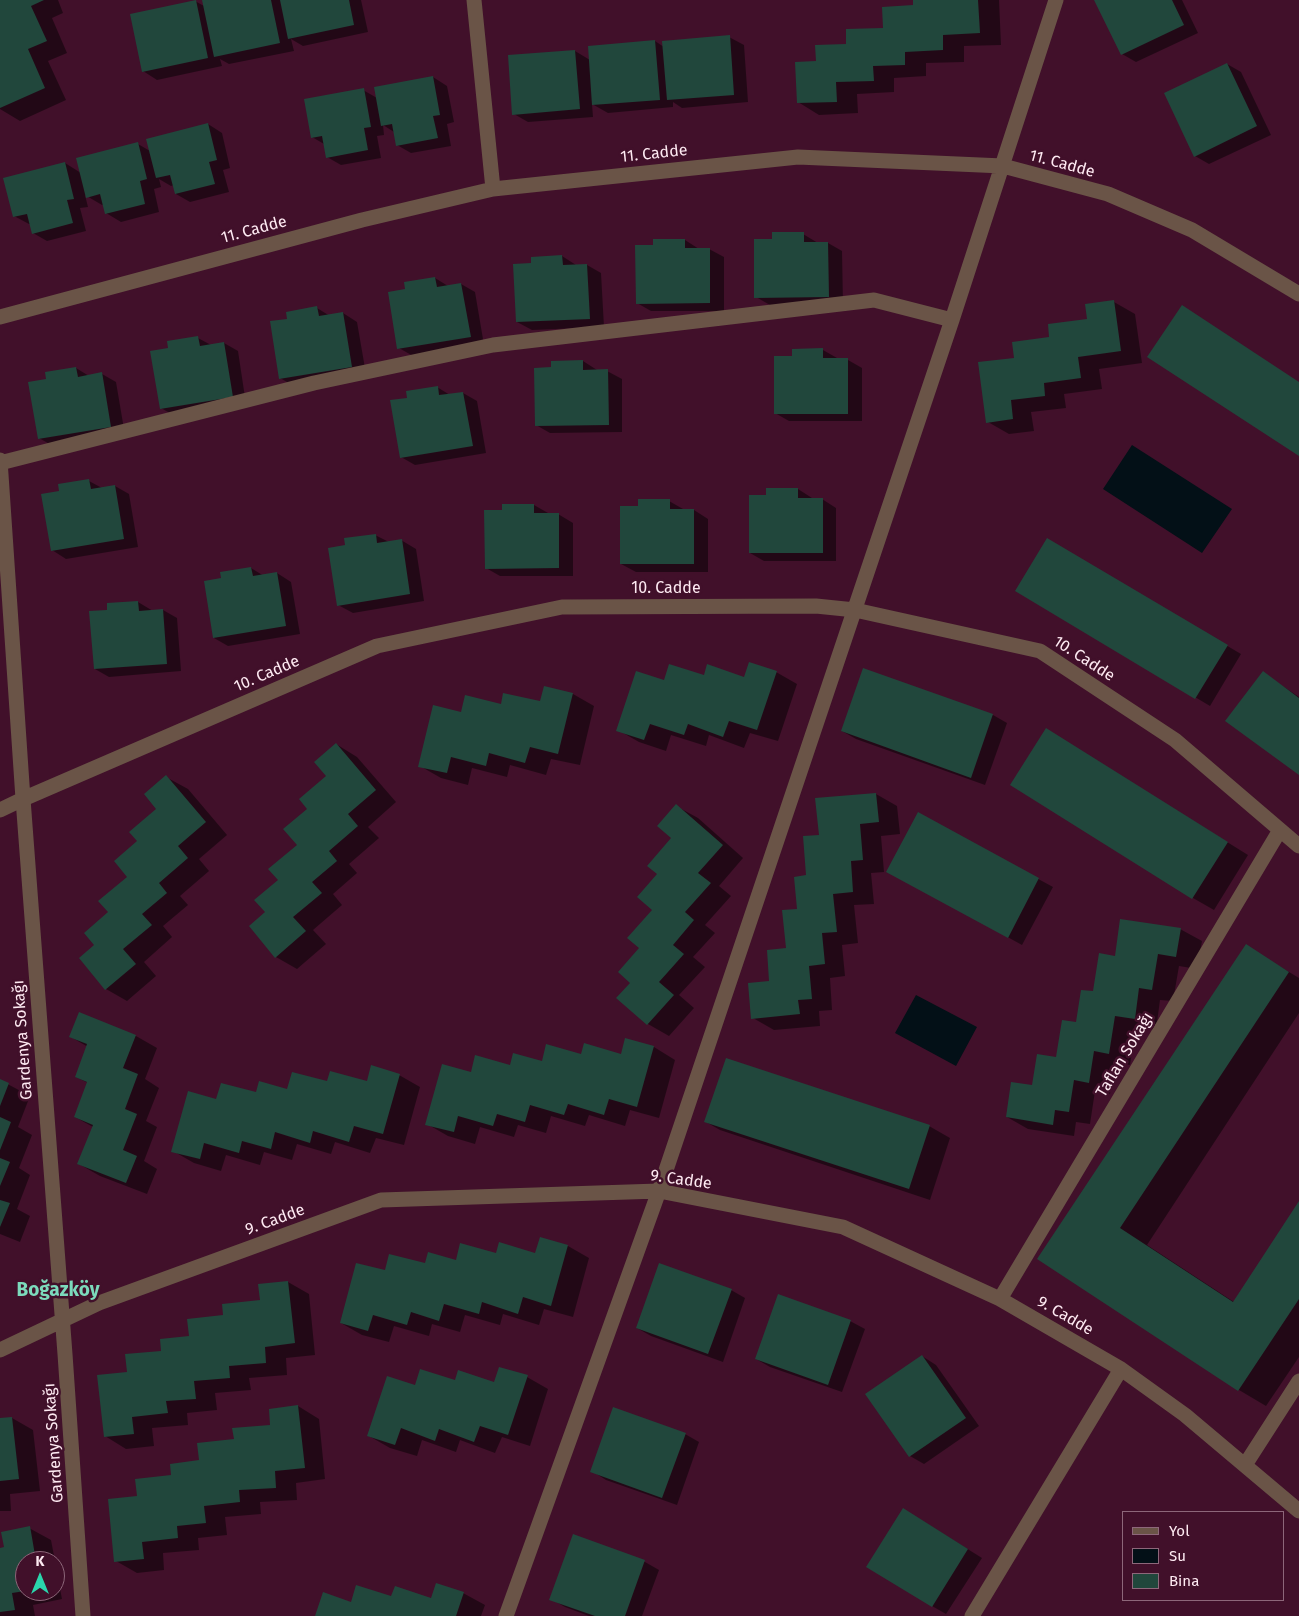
<!DOCTYPE html>
<meta charset="utf-8">
<style>
body{margin:0}
#map{position:relative;width:1299px;height:1616px;overflow:hidden;background:#41102a;font-family:"Fira Sans",sans-serif}
canvas{display:block}
.legend{position:absolute;left:1122px;top:1511px;width:162px;height:90px;box-sizing:border-box;background:#41102a;border:1px solid #8d677a;margin:0;padding:6px 9px;list-style:none;font-size:15px;color:#feeaf2}
.legend li{display:flex;align-items:center;gap:10px;height:25px}
.legend b{width:25px;border:1px solid #8d677a}
.north{position:absolute;left:15px;top:1551px;width:50px;height:50px;box-sizing:border-box;background:#41102a;border:1px solid #8d677a;border-radius:50%;rotate:0deg;font-size:14px;font-weight:700;line-height:20px;text-align:center;color:#feeaf2}
.north::after{content:'';display:block;margin:auto;width:18px;height:22px;background:#2bd5ac;clip-path:polygon(50% 0,100% 100%,50% 72%,0 100%)}
</style>
<div id="map">
<canvas width="1299" height="1616"></canvas>
<ul class="legend">
<li><b style="height:6px;background:#6a5447"></b>Yol</li>
<li><b style="height:14px;background:#031017"></b>Su</li>
<li><b style="height:14px;background:#21473c"></b>Bina</li>
</ul>
<div class="north">K</div>
</div>
<script>
const c = document.querySelector('canvas').getContext('2d');
c.lineJoin = 'round';
function paint(path, color) { c.fillStyle = color; c.fill(path, 'evenodd'); }
const poly = rows => new Path2D(rows.map(r => 'M' + r).join(''));
function trace(path, color, width, dash) { c.strokeStyle = color; c.lineWidth = width; c.lineCap = dash ? 'butt' : 'round'; c.setLineDash(dash || []); c.stroke(path); }
function drawText(font, color, halo, rows, align = 'center') {
  c.font = font + ' "Fira Sans",sans-serif'; c.lineWidth = 5; c.setLineDash([]); c.textBaseline = 'middle'; c.strokeStyle = halo; c.fillStyle = color; for (const [text, x, y, turn = 0] of rows) {
    c.save(); c.translate(x, y); c.rotate((+turn || 0) * Math.PI / 180); c.textAlign = isNaN(turn) ? turn : align; if (halo) c.strokeText(text, 0, 0); c.fillText(text, 0, 0); c.restore();
  }
}
const water = poly([
 [1132,445,1232,509,1202,553,1103,489],
 [916,995,977,1027,956,1066,895,1033]
]);
const shadow = poly([
 [0,0,58,0,63,13,52,18,67,53,48,61,66,100,20,121,0,109],
 [203,0,361,0,368,32,303,46,291,39,294,51,229,64,220,59,222,66,157,80,143,71,195,1,204,6],
 [914,0,999,0,1001,45,964,46,964,62,926,63,926,76,894,78,894,92,857,94,858,113,819,115,798,102,817,62,848,45,884,29,915,7],
 [1096,0,1182,0,1198,33,1136,62,1122,54],
 [729,37,744,45,748,102,682,108,673,102,673,107,608,113,592,104,593,117,528,122,514,114,575,51,590,60,655,41,664,47],
 [1227,64,1241,72,1271,135,1209,164,1195,156],
 [433,77,447,86,454,122,447,124,451,146,411,153,397,145,394,132,383,125,384,135,377,136,381,158,341,165,327,157,324,144,312,137,363,90,377,98],
 [208,124,222,133,230,168,223,170,229,192,190,202,176,194,174,185,171,186,159,179,161,187,154,189,159,212,121,222,106,213,104,204,102,205,85,195,88,207,80,208,86,231,47,241,33,233,31,224,29,224,14,216,65,163,81,173,138,144,150,151],
 [803,234,818,243,828,243,842,251,843,305,770,305,756,297,773,240],
 [685,240,699,249,709,249,724,257,724,311,651,311,637,303,654,246],
 [562,256,576,265,587,265,601,273,604,327,532,330,517,322],
 [435,278,448,286,461,284,475,292,484,345,413,356,399,348,407,290],
 [1114,302,1135,314,1142,363,1099,369,1102,389,1064,394,1066,408,1031,412,1034,431,1009,434,988,422,1016,359,1051,338,1088,320],
 [317,308,330,316,343,313,357,322,366,374,294,386,280,378,288,320],
 [198,338,211,345,224,343,238,351,246,404,175,416,161,408,169,349],
 [793,350,823,350,837,358,837,360,848,360,862,368,862,421,789,421,775,413,793,357],
 [583,361,597,370,607,371,622,379,622,432,550,433,536,425,553,368],
 [76,368,89,376,102,374,116,382,125,435,53,446,39,438,47,380],
 [437,387,450,395,463,393,477,401,486,453,415,465,401,457,409,399],
 [89,481,102,488,115,486,129,494,138,547,66,559,52,550,60,492],
 [798,489,812,498,812,499,822,499,836,508,836,561,764,561,750,553,767,497],
 [669,501,683,509,683,510,694,510,708,519,708,572,636,572,621,564,639,507],
 [534,505,548,513,558,514,573,523,573,576,500,576,486,568,504,512],
 [375,535,389,542,401,540,416,549,424,601,353,613,338,605,347,546],
 [1048,540,1241,654,1210,706,1017,591],
 [251,568,264,576,277,573,291,582,300,634,228,646,214,638,223,579],
 [138,602,153,611,163,610,177,618,181,671,109,677,95,669,108,611],
 [776,672,797,684,778,741,750,733,744,748,709,735,706,746,671,735,666,751,639,742,618,730,664,682,744,678],
 [1263,673,1299,697,1299,774],
 [573,694,594,706,580,765,551,759,546,775,510,765,507,777,472,768,468,785,441,778,420,766,462,713,502,705,541,703],
 [993,715,1007,723,985,785,856,739,842,731],
 [1060,738,1248,855,1214,910,1193,898],
 [336,744,357,757,396,802,368,827,379,838,349,864,357,873,333,894,342,905,313,930,326,944,297,969,276,957,266,913,280,881,298,845,309,809,328,776],
 [166,777,188,789,227,835,199,859,209,871,180,896,188,905,163,926,172,937,144,962,156,976,127,1001,106,989,96,945,110,913,128,877,139,841,158,809],
 [876,794,897,806,900,834,881,836,884,872,871,873,874,904,854,905,858,943,842,945,845,976,830,978,832,1010,819,1011,820,1026,774,1030,753,1018,787,950,820,836],
 [676,806,698,818,743,858,719,886,731,896,705,925,715,933,693,957,705,967,679,995,694,1008,669,1036,648,1024,618,998,632,982,640,948,654,910,659,874,673,838],
 [919,814,1053,887,1022,945,902,879],
 [1180,929,1202,941,1197,969,1179,966,1173,1001,1160,1000,1156,1030,1136,1027,1130,1065,1115,1062,1110,1094,1095,1091,1090,1124,1076,1122,1074,1136,1028,1129,1007,1117,1057,1059,1116,957],
 [1246,946,1299,978,1299,1013,1147,1245,1234,1302,1299,1204,1299,1357,1266,1406,1239,1390,1039,1259],
 [136,1036,157,1048,145,1079,159,1088,146,1121,157,1127,144,1161,157,1169,147,1194,100,1176,79,1164,93,1127,75,1117,88,1083,76,1077,88,1047,71,1037],
 [654,1047,675,1060,659,1118,630,1110,625,1126,589,1115,585,1126,551,1116,546,1133,518,1125,514,1137,480,1127,475,1144,448,1136,427,1124,472,1073,582,1056,622,1055],
 [399,1075,420,1087,404,1145,376,1138,370,1153,335,1142,331,1154,297,1144,292,1160,264,1152,260,1165,226,1155,221,1171,194,1163,173,1151,217,1101,328,1083,367,1083],
 [0,1080,30,1096,18,1127,32,1135,19,1168,30,1175,17,1209,30,1216,20,1242,0,1234],
 [706,1122,929,1126,950,1138,930,1200,720,1130],
 [568,1246,589,1258,573,1317,544,1309,539,1325,503,1314,500,1325,465,1315,460,1332,432,1324,429,1336,394,1326,389,1342,362,1335,341,1323,386,1272,497,1254,536,1254],
 [288,1282,309,1294,315,1355,286,1358,287,1375,249,1378,251,1390,215,1393,217,1410,187,1413,188,1425,152,1428,154,1446,126,1449,105,1436,128,1373,225,1316,261,1301],
 [731,1290,745,1298,723,1362,651,1336,637,1328],
 [850,1321,865,1329,842,1392,770,1367,756,1359],
 [922,1356,936,1365,979,1426,924,1464,910,1456],
 [527,1377,548,1389,530,1446,502,1437,495,1453,460,1440,456,1452,422,1440,417,1456,390,1448,369,1436,416,1387,456,1382,495,1384],
 [298,1406,319,1419,325,1479,296,1483,297,1500,260,1502,261,1514,225,1517,227,1535,198,1538,199,1550,163,1553,164,1570,137,1573,116,1561,138,1497,235,1441,272,1426],
 [12,1418,33,1430,40,1491,10,1494,11,1511,0,1511,0,1419],
 [685,1434,699,1442,677,1505,606,1480,592,1471],
 [918,1518,982,1558,946,1614,932,1606],
 [29,1528,51,1540,55,1561,25,1561,25,1591,55,1591,55,1563,62,1599,33,1605,35,1616,0,1616,0,1549,5,1548],
 [573,1536,645,1562,659,1570,642,1616,589,1616,565,1607,551,1599],
 [463,1593,485,1605,481,1616,317,1616,352,1603,392,1598,432,1600]
]);
const building = poly([
 [0,0,44,0,31,6,47,41,28,49,45,88,0,108],
 [196,0,208,58,142,72,130,14],
 [202,0,271,0,280,43,214,57],
 [280,0,349,0,354,25,288,39],
 [913,0,978,0,980,33,943,35,943,50,905,52,905,65,873,66,874,81,836,82,837,102,797,103,795,62,816,61,815,45,846,44,846,29,883,28,882,7,913,5],
 [1094,0,1172,0,1184,25,1121,55],
 [730,35,734,95,667,100,662,41],
 [655,40,660,100,592,105,588,46],
 [575,50,580,109,512,115,508,55],
 [1227,63,1257,126,1194,157,1164,93],
 [433,76,440,115,433,116,438,138,396,146,392,124,381,126,374,87],
 [364,88,371,127,364,128,368,150,326,158,322,136,311,138,304,99],
 [208,123,217,160,209,162,215,184,175,194,170,175,156,178,146,139],
 [138,142,147,179,140,181,145,204,105,214,100,194,86,198,76,158],
 [65,162,74,199,67,200,73,223,32,234,27,214,13,217,3,178],
 [772,232,804,232,804,242,828,242,829,297,754,298,754,239,772,239],
 [653,239,685,239,685,248,710,248,710,303,636,304,635,245,653,245],
 [562,255,563,265,587,264,590,319,516,322,513,264,531,263,531,257],
 [435,277,437,287,461,283,471,337,397,349,388,292,405,289,404,282],
 [1114,300,1121,351,1078,357,1081,378,1044,383,1045,396,1011,400,1013,419,986,423,978,362,1014,358,1012,342,1049,337,1048,324,1087,319,1085,304],
 [1182,305,1299,382,1299,456,1147,357],
 [317,306,319,316,343,312,352,367,279,379,270,321,287,319,286,312],
 [198,336,200,346,224,342,233,397,160,409,150,351,168,348,167,341],
 [823,348,823,358,848,358,848,414,774,414,774,356,792,356,792,349],
 [583,360,583,370,608,369,609,425,535,426,534,368,551,367,551,361],
 [76,367,78,377,102,372,111,427,38,439,28,382,46,379,45,372],
 [438,386,439,395,463,392,473,446,400,458,390,400,407,398,406,391],
 [89,479,91,489,115,485,124,539,51,551,41,494,59,491,58,484],
 [766,488,798,488,798,498,823,498,823,553,749,553,749,495,766,495],
 [638,499,670,499,670,509,694,509,694,564,620,564,620,506,638,506],
 [502,504,534,504,534,513,559,513,559,568,485,569,484,510,502,510],
 [376,534,377,543,402,539,410,594,337,606,328,548,345,545,344,538],
 [1047,538,1228,645,1195,699,1015,591],
 [251,567,253,576,277,572,286,626,213,638,204,581,221,578,220,572],
 [138,601,139,611,163,609,167,664,94,669,89,611,107,610,107,603],
 [749,662,777,671,757,730,729,721,723,737,688,724,684,735,650,724,644,740,616,731,636,671,664,680,669,664,704,675,707,664,744,677],
 [863,668,993,714,971,778,841,731],
 [1263,671,1299,698,1299,775,1225,721],
 [544,686,573,693,558,754,530,747,525,763,489,753,486,766,451,757,447,773,418,767,433,705,461,712,465,695,501,704,503,693,540,701],
 [1046,728,1228,842,1192,899,1010,785],
 [336,743,376,790,348,814,358,826,329,851,337,861,312,882,322,893,293,917,306,931,275,958,249,926,265,912,254,900,278,880,268,869,297,845,283,829,307,809,299,799,326,776,314,762],
 [166,775,206,822,178,846,188,858,159,883,167,893,142,914,152,925,123,949,136,964,105,990,79,958,94,945,84,933,108,912,98,901,127,877,114,861,137,841,129,832,156,809,144,794],
 [876,793,879,822,860,824,863,860,851,861,853,892,833,894,837,932,822,933,825,964,809,966,812,999,798,1000,800,1014,751,1019,748,983,769,981,767,950,786,948,782,910,797,909,794,877,806,875,803,836,819,835,815,798],
 [676,804,723,845,698,873,711,883,685,912,694,920,673,945,684,954,659,982,674,995,647,1025,616,998,630,983,618,972,639,948,627,938,652,910,637,897,657,874,647,866,671,838,657,826],
 [918,812,1039,878,1008,938,886,872],
 [1120,919,1181,928,1176,957,1158,954,1152,990,1139,988,1135,1019,1115,1016,1109,1054,1094,1051,1089,1083,1074,1080,1069,1112,1055,1110,1053,1125,1006,1117,1011,1082,1032,1085,1037,1054,1056,1057,1062,1020,1076,1022,1081,990,1093,991,1099,953,1115,956],
 [1246,944,1289,972,1120,1228,1233,1302,1299,1201,1299,1299,1238,1391,1037,1259],
 [79,1012,136,1035,123,1068,138,1074,125,1109,137,1114,123,1150,137,1156,126,1183,77,1164,93,1125,74,1117,87,1082,75,1077,87,1044,69,1037],
 [625,1038,654,1046,637,1107,609,1099,604,1115,568,1104,564,1115,530,1105,525,1122,497,1114,493,1126,458,1116,454,1132,425,1125,442,1064,471,1072,475,1055,510,1065,513,1053,542,1061,546,1044,581,1054,584,1043,621,1054],
 [726,1058,930,1125,909,1189,704,1122],
 [371,1065,400,1074,383,1134,354,1126,349,1142,313,1131,310,1143,275,1132,271,1149,242,1141,239,1153,204,1143,200,1159,171,1152,188,1091,216,1099,221,1083,256,1092,259,1081,287,1089,292,1072,327,1081,330,1071,367,1081],
 [0,1079,9,1083,0,1106],
 [0,1117,11,1122,0,1150],
 [0,1158,10,1162,0,1186],
 [0,1200,10,1203,0,1227],
 [540,1237,568,1245,551,1306,523,1297,518,1314,482,1302,479,1314,444,1304,439,1321,411,1312,407,1325,373,1315,368,1331,340,1323,356,1263,385,1270,389,1254,425,1263,428,1252,456,1260,460,1243,496,1253,499,1242,535,1253],
 [659,1263,732,1289,708,1354,636,1328],
 [288,1281,295,1343,265,1347,266,1363,229,1366,230,1378,194,1381,196,1399,166,1401,168,1413,132,1417,134,1434,104,1437,97,1375,127,1372,125,1354,161,1351,160,1339,189,1336,187,1319,223,1315,222,1304,260,1300,258,1284],
 [778,1294,851,1320,828,1385,755,1359],
 [922,1355,966,1418,909,1457,865,1394],
 [499,1367,528,1375,508,1435,480,1426,474,1442,439,1429,435,1441,401,1428,395,1445,367,1436,387,1376,415,1385,420,1369,455,1380,458,1370,494,1382],
 [298,1405,305,1468,275,1471,276,1488,239,1490,240,1502,204,1506,206,1523,177,1526,178,1538,142,1542,144,1559,114,1562,108,1499,137,1496,135,1479,171,1475,170,1464,199,1460,197,1443,234,1439,232,1428,270,1425,269,1409],
 [613,1407,686,1433,662,1498,590,1472],
 [12,1417,19,1479,0,1481,0,1418],
 [903,1508,968,1549,932,1607,866,1567],
 [30,1526,36,1561,25,1561,25,1591,12,1593,15,1610,0,1612,0,1548,4,1547,1,1532],
 [573,1534,645,1560,625,1616,595,1616,549,1600],
 [436,1583,464,1592,456,1616,315,1616,323,1592,351,1602,356,1585,391,1596,395,1586,431,1598]
]);
const street = poly([
 [474,0,493,189],
 [0,317,362,220,493,189,798,157,1003,166,1108,194,1192,230,1299,294],
 [0,460,23,799,65,1354,83,1616],
 [0,463,314,383,493,345,874,300,952,320],
 [0,810,23,799,377,646,562,607,816,606,855,610,1040,651,1175,740,1299,846],
 [1000,1299,1280,830],
 [0,1350,99,1303,381,1200,659,1191,843,1227,1000,1299,1121,1369,1185,1415,1299,1511],
 [1245,1465,1299,1381],
 [506,1616,659,1191,952,320,1056,0],
 [972,1616,1121,1369]
]);
const streetNames = [
 ["11. Cadde",654,154,-6],
 ["11. Cadde",1062,164,15],
 ["11. Cadde",254,230,-15],
 ["10. Cadde",666,589],
 ["10. Cadde",1084,659,33],
 ["10. Cadde",267,674,-23],
 ["Gardenya Sokağı",23,1040,-94],
 ["Taflan Sokağı",1125,1055,-59],
 ["9. Cadde",681,1180,8],
 ["9. Cadde",275,1220,-20],
 ["9. Cadde",1065,1316,30],
 ["Gardenya Sokağı",54,1443,-94]
];
const quarterNames = [
 ["Boğazköy",58,1291]
];
paint(water, '#031017');
paint(shadow, '#0007');
paint(building, '#21473c');
trace(street, '#6a5447', 15);
drawText('16px', '#feeaf2', '#41102a', streetNames);
drawText('bold 19px', '#7cdabc', '#41102a', quarterNames);
</script>
